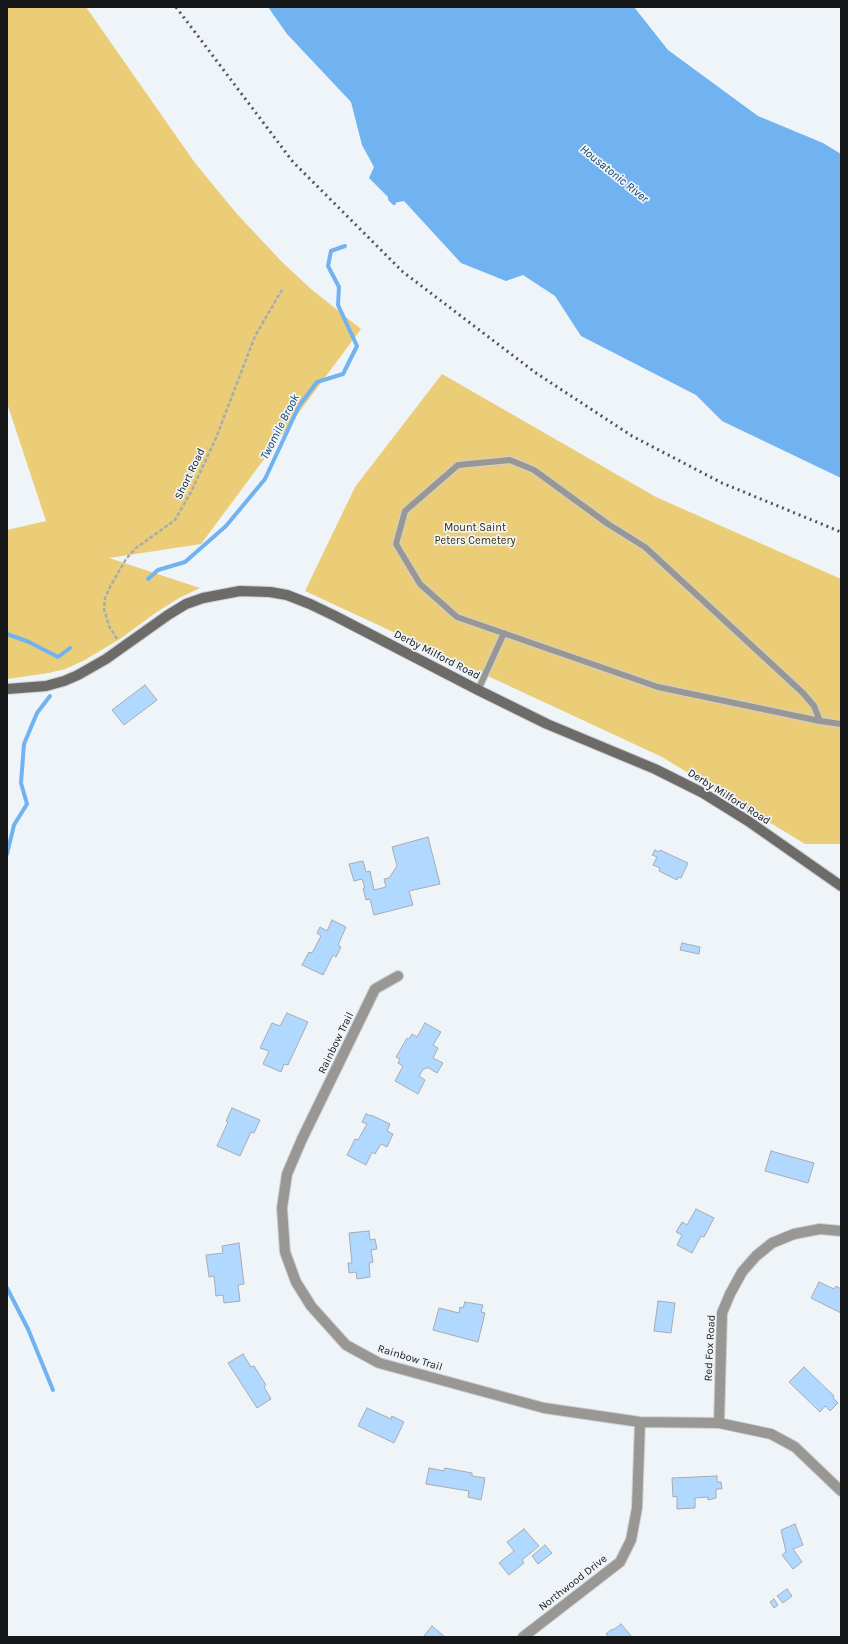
<!DOCTYPE html>
<style>
body{margin:0}
#map{position:relative;width:848px;height:1644px;overflow:hidden;background:#eff4f9;font-family:Karla,sans-serif}
canvas{display:block}
.frame{position:absolute;inset:0;border:8px solid #161719;pointer-events:none}
</style>
<div id="map">
<canvas width="848" height="1644"></canvas>
<div class="frame"></div>
</div>
<script>
const c = document.querySelector('canvas').getContext('2d');
c.lineJoin = 'round';
function paint(path, color) { c.fillStyle = color; c.fill(path, 'evenodd'); }
const poly = rows => new Path2D(rows.map(r => 'M' + r).join(''));
function trace(path, color, width, dash) { c.strokeStyle = color; c.lineWidth = width; c.lineCap = dash ? 'butt' : 'round'; c.setLineDash(dash || []); c.stroke(path); }
function drawText(font, color, halo, rows, align = 'center') {
  c.font = font + ' Karla,sans-serif'; c.lineWidth = 3.5; c.setLineDash([]); c.textBaseline = 'middle'; c.strokeStyle = halo; c.fillStyle = color; for (const [text, x, y, turn = 0] of rows) {
    c.save(); c.translate(x, y); c.rotate((+turn || 0) * Math.PI / 180); c.textAlign = isNaN(turn) ? turn : align; if (halo) c.strokeText(text, 0, 0); c.fillText(text, 0, 0); c.restore();
  }
}
const green = poly([
 [7,7,86,7,195,163,237,214,282,262,311,289,361,329,201,544,109,558,200,588,179,598,154,614,120,639,83,661,65,669,49,673,7,679,7,530,46,521,7,403],
 [442,374,656,497,841,579,841,844,805,844,662,757,305,591,355,487]
]);
const water = poly([
 [268,7,634,7,668,50,758,116,823,143,841,154,841,478,722,421,696,395,581,336,555,296,523,275,506,281,461,263,404,201,394,203,369,178,374,167,362,145,351,102,287,34]
]);
const stream = poly([
 [390,194,390,199,394,203],
 [148,579,158,570,185,562,226,526,265,479,299,406,317,382,343,374,357,346,338,305,339,287,328,266,331,251,345,246],
 [7,634,29,642,58,657,70,648],
 [7,854,14,825,27,804,21,783,24,744,37,713,50,696],
 [7,1288,28,1329,53,1390]
]);
const building = poly([
 [145,685,157,700,124,725,112,710,145,685],
 [428,837,440,884,409,891,413,905,374,915,370,899,366,900,363,888,365,888,362,879,354,881,349,864,363,861,366,872,370,871,374,890,386,887,384,879,389,878,397,866,392,847,428,837],
 [655,850,659,852,660,850,688,863,681,878,678,877,677,880,659,871,660,868,653,865,657,857,652,855,655,850],
 [332,920,346,927,338,945,341,947,336,957,333,955,323,975,302,965,309,952,312,953,321,936,317,933,320,927,327,931,332,920],
 [682,943,700,947,699,954,680,950,682,943],
 [287,1013,308,1022,288,1065,284,1064,281,1072,263,1064,269,1051,260,1048,272,1023,280,1026,287,1013],
 [425,1023,441,1032,433,1045,438,1048,433,1058,443,1063,437,1073,427,1067,426,1069,424,1068,419,1076,425,1080,418,1094,395,1081,403,1066,398,1063,400,1059,396,1057,407,1038,409,1039,412,1034,417,1037,425,1023],
 [232,1108,260,1120,254,1133,251,1132,240,1156,217,1146,228,1122,226,1121,232,1108],
 [366,1114,371,1116,371,1115,390,1124,387,1131,393,1134,387,1147,381,1144,375,1154,372,1152,366,1165,347,1155,355,1139,358,1140,367,1124,362,1122,366,1114],
 [771,1151,814,1163,808,1183,765,1171,771,1151],
 [696,1209,714,1218,704,1237,701,1236,692,1253,677,1245,682,1235,676,1232,682,1222,687,1225,696,1209],
 [369,1231,370,1240,375,1239,377,1249,371,1250,373,1262,369,1263,370,1277,357,1279,356,1272,349,1273,348,1263,352,1263,349,1233,369,1231],
 [239,1243,244,1284,238,1285,240,1301,224,1303,223,1295,216,1296,214,1276,209,1277,206,1255,223,1253,222,1246,239,1243],
 [819,1282,834,1289,836,1286,841,1289,841,1313,811,1298,819,1282],
 [658,1301,675,1303,671,1333,654,1331,658,1301],
 [465,1302,483,1305,481,1312,485,1313,478,1342,433,1330,439,1308,459,1313,460,1307,463,1308,465,1302],
 [243,1354,251,1367,254,1366,266,1385,264,1387,271,1399,257,1408,228,1363,243,1354],
 [804,1367,834,1396,833,1398,838,1403,830,1411,825,1406,820,1412,789,1382,804,1367],
 [367,1408,391,1419,392,1416,404,1422,394,1443,358,1426,367,1408],
 [429,1468,444,1471,445,1468,472,1473,472,1476,485,1478,481,1500,468,1497,469,1491,426,1484,429,1468],
 [717,1476,717,1482,721,1482,722,1489,716,1489,716,1498,708,1500,708,1497,695,1498,695,1508,677,1509,677,1496,673,1497,672,1478,717,1476],
 [795,1524,803,1545,793,1549,802,1562,793,1569,782,1555,786,1552,781,1530,795,1524],
 [524,1529,539,1546,522,1560,524,1563,509,1575,499,1563,514,1551,507,1542,524,1529],
 [545,1545,552,1553,538,1564,532,1556,545,1545],
 [787,1589,792,1596,783,1603,777,1596,787,1589],
 [774,1599,778,1605,774,1608,770,1602,774,1599],
 [621,1624,632,1637,606,1637,608,1636,606,1634,612,1629,613,1630,621,1624],
 [432,1626,445,1637,423,1637,432,1626]
]);
const path = poly([
 [117,639,109,626,104,609,105,598,110,587,126,559,136,548,175,520,191,492,216,438,255,336,283,288]
]);
const lane = poly([
 [478,690,504,633],
 [820,721,814,706,803,693,645,547,608,524,534,470,510,460,458,465,405,511,396,544,420,584,457,617,658,687,820,721,841,724]
]);
const street = poly([
 [398,976,375,989,302,1139,287,1174,282,1208,285,1252,296,1282,311,1306,346,1345,379,1363,544,1408,640,1422,719,1423,771,1434,795,1447,841,1491],
 [719,1423,722,1313,730,1294,742,1272,756,1256,772,1243,794,1234,820,1229,841,1231],
 [523,1637,620,1562,631,1540,637,1508,640,1422]
]);
const secondary = poly([
 [7,689,46,686,64,681,78,675,106,659,168,615,186,604,203,598,240,591,270,592,287,595,310,604,335,616,478,690,547,724,655,769,703,793,748,821,841,886]
]);
const rail = poly([
 [176,7,293,162,403,272,536,373,632,436,722,483,841,532]
]);
const streetNames = [
 ["Short Road",190,474,-64],
 ["Derby Milford Road",437,655,27],
 ["Derby Milford Road",729,797,32],
 ["Rainbow Trail",336,1043,-64],
 ["Red Fox Road",710,1348,-87],
 ["Rainbow Trail",410,1358,17],
 ["Northwood Drive",573,1583,-38]
];
const parkNames = [
 ["Mount Saint",475,528],
 ["Peters Cemetery",475,541]
];
const waterNames = [
 ["Housatonic River",614,174,39],
 ["Twomile Brook",280,427,-63]
];
paint(green, '#ebcd78');
paint(water, '#70b3f0');
trace(stream, '#70b3f0', 4);
paint(building, '#b1d9ff');
trace(building, '#a7abb0', 1);
trace(lane, '#ccd1d5', 8);
trace(street, '#ccd1d5', 12);
trace(secondary, '#ccd1d5', 12);
trace(path, '#a8acb0', 2.5, [4, 2]);
trace(lane, '#989794', 6);
trace(street, '#989794', 10);
trace(secondary, '#6c6b67', 10);
trace(rail, '#525457', 3, [2, 4]);
drawText('11px', '#161719', '#eff4f9', streetNames);
drawText('11px', '#392c05', '#eff4f9', parkNames);
drawText('italic 12px', '#0e4068', '#eff4f9', waterNames);
</script>
